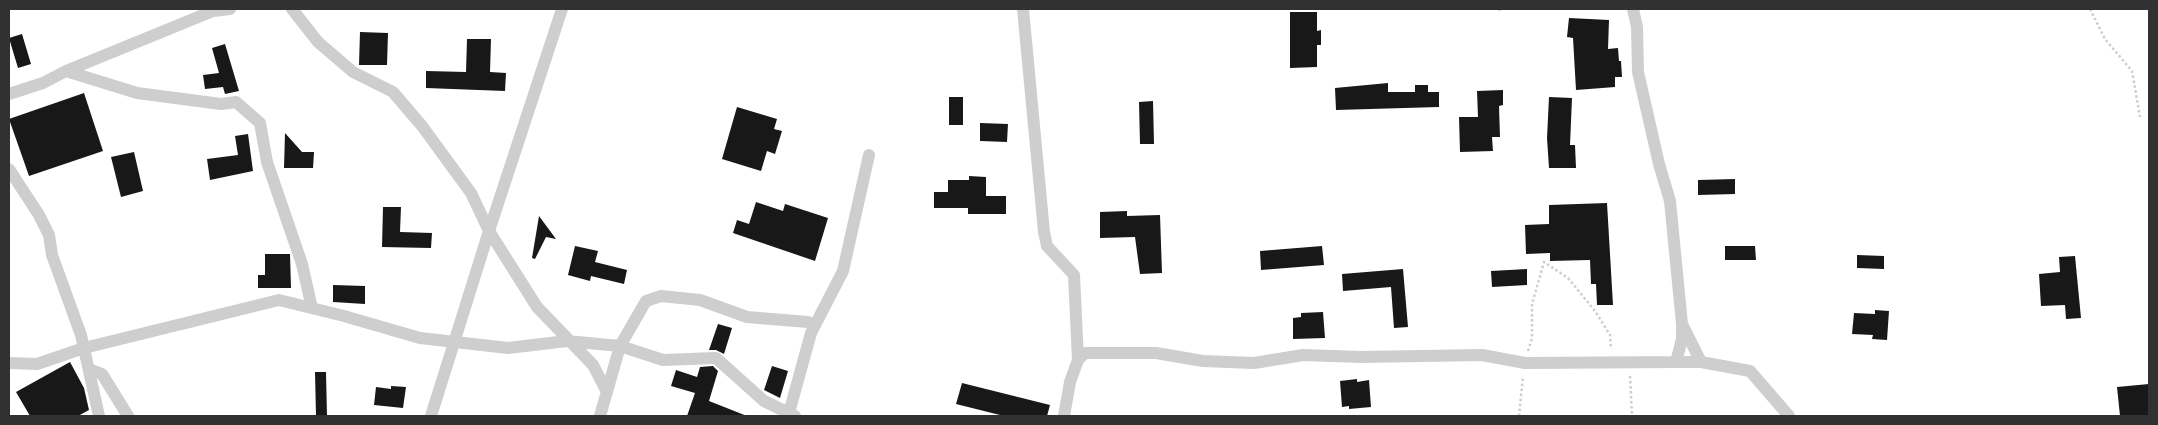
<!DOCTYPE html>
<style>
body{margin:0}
#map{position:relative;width:2158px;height:425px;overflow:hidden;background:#fff;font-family:Karla,sans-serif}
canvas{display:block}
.frame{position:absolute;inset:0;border:10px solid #313131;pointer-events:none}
</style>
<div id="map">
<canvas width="2158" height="425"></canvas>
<div class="frame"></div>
</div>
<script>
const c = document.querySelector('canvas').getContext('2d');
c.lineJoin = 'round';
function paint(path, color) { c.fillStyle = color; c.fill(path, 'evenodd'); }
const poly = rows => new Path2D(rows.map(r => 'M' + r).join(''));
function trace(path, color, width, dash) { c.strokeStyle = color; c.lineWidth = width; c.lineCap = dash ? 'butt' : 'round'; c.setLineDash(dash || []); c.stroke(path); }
const building = poly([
 [1290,12,1317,12,1317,31,1321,30,1321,45,1317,45,1317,67,1290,68],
 [1569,18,1609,20,1608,49,1618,48,1619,61,1621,61,1622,77,1615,77,1615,87,1576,90,1573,38,1567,37],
 [360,32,388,33,387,65,359,65],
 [22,34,31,64,18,68,9,38],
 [467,39,491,39,490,72,506,73,505,91,426,88,426,71,466,72],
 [225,44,239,91,225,94,223,87,205,89,203,75,219,73,212,48],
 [1388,83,1388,92,1415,92,1415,85,1428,85,1428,92,1439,92,1439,107,1336,110,1335,88],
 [1503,90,1503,105,1499,106,1500,137,1492,137,1493,151,1460,152,1459,117,1478,117,1477,91],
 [84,93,103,151,29,176,9,119],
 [949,97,963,97,963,125,949,125],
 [1549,97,1572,98,1570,145,1575,145,1576,168,1549,168,1547,138],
 [1153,101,1154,144,1140,144,1139,102],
 [737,107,777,119,774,129,782,131,775,154,767,151,761,171,722,159],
 [980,123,1008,124,1007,142,980,141],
 [285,133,302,152,314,152,313,168,284,168],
 [248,134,253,171,210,180,207,159,238,155,235,136],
 [134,152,143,191,121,197,111,157],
 [969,176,986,177,986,196,1006,196,1006,214,968,214,968,208,934,208,934,192,948,192,948,180,969,180],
 [1735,179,1735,194,1698,195,1698,180],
 [756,202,783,211,785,204,828,218,815,261,733,233,737,220,749,224],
 [1607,203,1613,305,1597,305,1596,284,1591,284,1590,260,1550,261,1550,253,1526,254,1525,225,1549,224,1549,205],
 [383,207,401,207,400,232,432,233,431,248,382,247],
 [1127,211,1127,216,1160,215,1162,273,1140,274,1135,237,1100,238,1100,212],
 [539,216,556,239,546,237,535,259,532,258],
 [575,246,598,251,595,262,627,270,624,284,591,276,590,281,568,275],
 [1322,246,1324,265,1261,270,1260,251],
 [1725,246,1755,246,1756,260,1725,260],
 [265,254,290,254,291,288,258,288,258,275,265,275],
 [1857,255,1884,256,1884,269,1857,268],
 [2075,256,2081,318,2066,319,2065,305,2041,306,2039,274,2060,272,2059,257],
 [1403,269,1408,327,1394,328,1391,287,1343,291,1342,274],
 [1527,269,1527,285,1492,287,1491,271],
 [333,285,365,286,365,304,333,302],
 [1875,310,1889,311,1887,340,1872,339,1873,335,1852,334,1854,313,1875,314],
 [1323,312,1325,338,1293,339,1293,318,1301,317,1301,313],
 [718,324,732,328,724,354,716,350,709,350],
 [70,362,84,388,89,410,78,416,30,416,16,392],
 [713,366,718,371,709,401,747,416,687,416,695,393,671,386,676,370,697,377,700,367],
 [772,366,788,371,780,398,764,390],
 [315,372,326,372,327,416,316,416],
 [1357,379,1357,382,1369,380,1371,407,1349,409,1349,406,1342,407,1340,381],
 [962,383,1050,405,1047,416,1004,416,956,404],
 [2149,384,2149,416,2120,416,2117,387],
 [391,386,406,387,403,408,374,405,376,387,391,389]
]);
const path = poly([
 [1499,9,1500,11],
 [2090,9,2105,39,2132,71,2140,117],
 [1528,351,1532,338,1532,304,1544,262,1568,278,1595,311,1610,335,1611,349],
 [1630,376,1632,416],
 [1519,416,1523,376]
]);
const minor = poly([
 [292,9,318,42,353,72,393,92,422,126,471,193,489,231,537,307,593,365,607,392],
 [1023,9,1044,232,1047,246,1074,275,1078,360],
 [1633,9,1637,27,1638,72,1659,164,1670,201,1682,324,1701,362,1750,371,1789,416],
 [66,71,137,93,221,104,236,102,260,123,267,162,302,264,312,308],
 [9,94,43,83,66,71,213,11,230,9],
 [9,169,39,215,49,235,52,255,81,335,99,416],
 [1676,362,1701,362],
 [9,363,37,364,84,348,279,300,344,316,420,338,508,348,567,341,620,346,663,360,716,358,764,401,795,416],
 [89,369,102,374,128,416],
 [789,413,811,333,843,271,869,155],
 [431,416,489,231,562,9],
 [600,416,620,346,646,301,661,296,700,300,747,317,808,322],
 [1064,416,1070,382,1078,360,1085,353,1156,353,1203,361,1254,363,1303,355,1361,357,1482,355,1525,363,1676,362,1682,339,1682,324]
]);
paint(building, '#181818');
trace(path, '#cecece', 2.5, [2.5, 2.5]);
trace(minor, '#cecece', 12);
</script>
